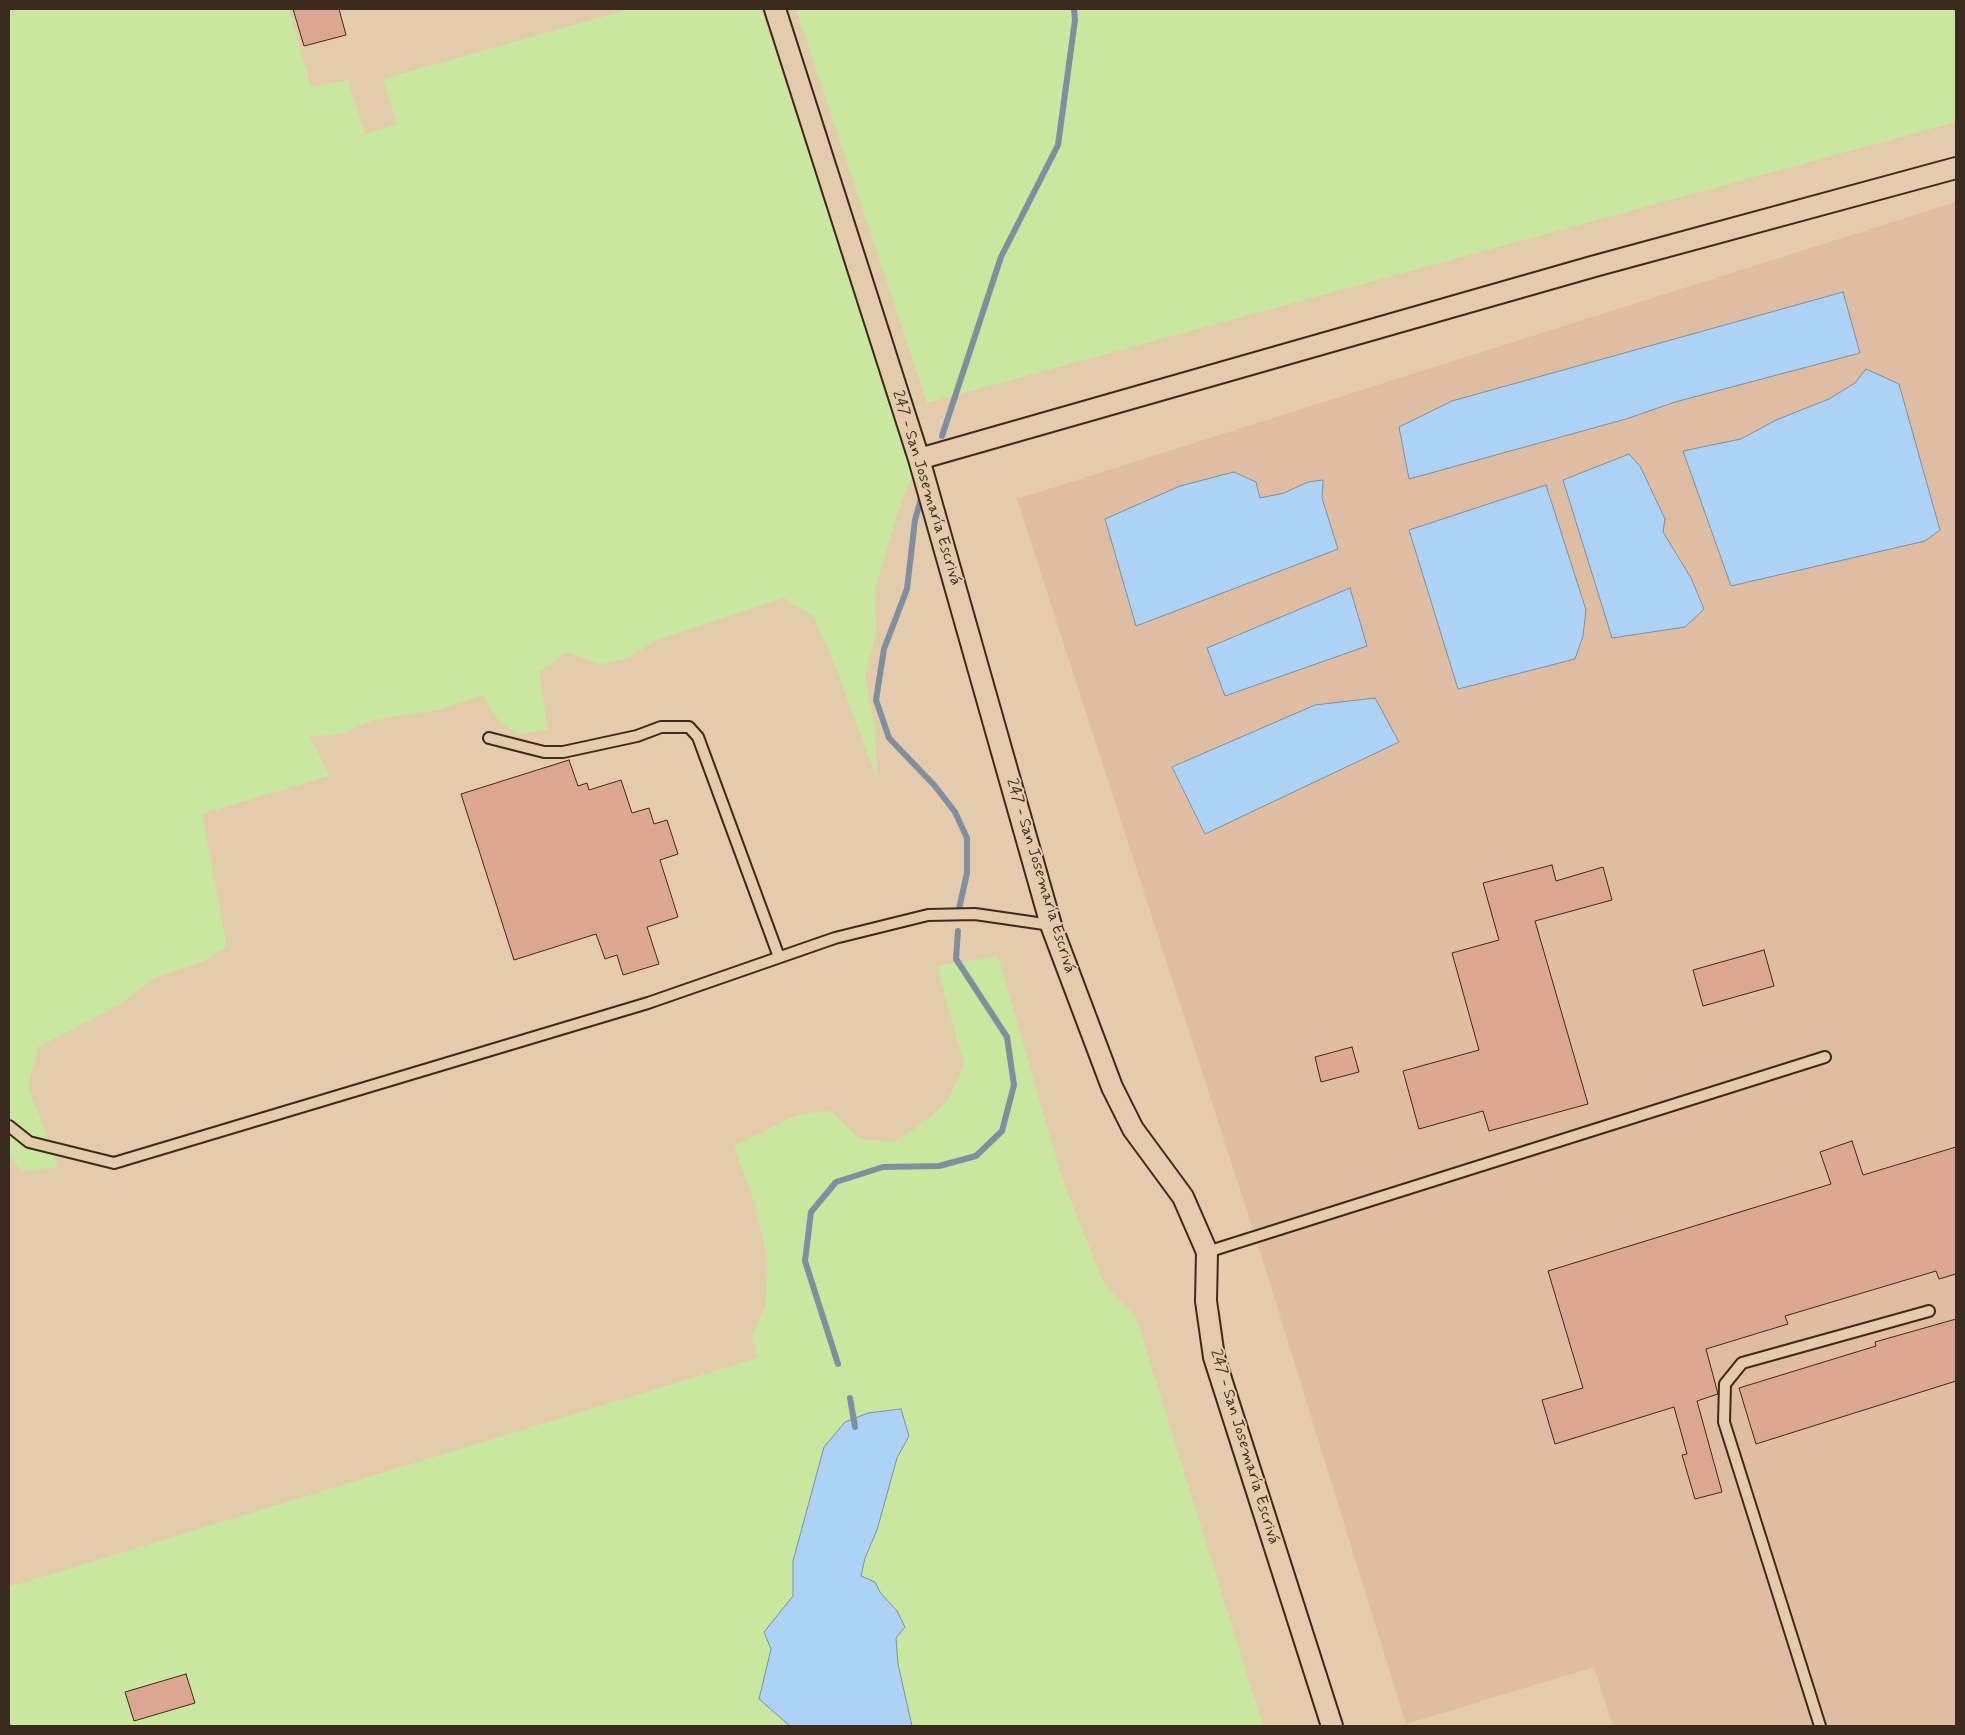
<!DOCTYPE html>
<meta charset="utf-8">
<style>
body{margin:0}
#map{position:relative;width:1965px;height:1735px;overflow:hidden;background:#e4cbac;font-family:Mynerve,sans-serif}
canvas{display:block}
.frame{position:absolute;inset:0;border:10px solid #3b2a1e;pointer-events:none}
</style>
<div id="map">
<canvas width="1965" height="1735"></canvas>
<div class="frame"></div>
</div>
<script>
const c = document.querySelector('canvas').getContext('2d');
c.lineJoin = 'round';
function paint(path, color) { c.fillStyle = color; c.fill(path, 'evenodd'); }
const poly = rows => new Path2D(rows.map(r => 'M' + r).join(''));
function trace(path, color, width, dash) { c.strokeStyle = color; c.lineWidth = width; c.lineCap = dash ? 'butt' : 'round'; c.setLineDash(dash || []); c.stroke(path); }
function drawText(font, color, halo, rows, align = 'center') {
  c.font = font + ' Mynerve,sans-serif'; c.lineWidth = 4; c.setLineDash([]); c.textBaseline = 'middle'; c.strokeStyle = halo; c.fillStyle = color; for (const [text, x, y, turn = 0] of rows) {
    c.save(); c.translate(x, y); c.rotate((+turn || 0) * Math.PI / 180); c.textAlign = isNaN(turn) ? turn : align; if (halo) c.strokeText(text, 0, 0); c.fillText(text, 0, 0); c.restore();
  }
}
const built = poly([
 [1956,202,1956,1726,1613,1726,1594,1667,1406,1724,1259,1248,1017,499]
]);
const green = poly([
 [9,9,289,9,311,87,348,80,365,134,397,124,383,79,630,9,761,9,914,471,898,512,875,589,876,633,865,679,875,728,877,779,834,663,813,616,784,598,655,641,624,660,599,664,567,652,539,672,548,730,517,734,498,720,482,695,439,710,373,720,342,734,310,736,329,776,202,814,227,947,202,962,155,978,116,1007,38,1047,28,1086,58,1167,22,1172,9,1155],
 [796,9,1956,9,1956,122,927,403],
 [998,956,1063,1181,1105,1286,1136,1317,1263,1726,9,1726,9,1587,757,1358,752,1335,766,1305,767,1257,754,1202,734,1146,795,1116,830,1110,860,1139,895,1142,927,1120,947,1101,964,1065,937,966]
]);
const water = poly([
 [1843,292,1860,353,1675,402,1626,419,1409,479,1399,427,1452,401,1843,292],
 [1866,369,1899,384,1940,530,1925,541,1731,586,1683,451,1741,439,1776,420,1829,399,1855,383,1866,369],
 [1629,454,1640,466,1665,519,1663,532,1691,578,1704,609,1685,627,1612,638,1563,480,1629,454],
 [1234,472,1256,482,1260,498,1284,493,1308,482,1323,480,1322,498,1338,549,1136,626,1105,519,1180,486,1234,472],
 [1546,485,1586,610,1583,636,1575,659,1458,689,1409,530,1546,485],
 [1350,588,1367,646,1225,696,1207,648,1350,588],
 [1375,698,1399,742,1205,834,1172,767,1315,705,1375,698],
 [901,1409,909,1436,897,1458,877,1530,865,1558,861,1576,875,1582,880,1592,897,1611,905,1627,896,1638,898,1664,912,1726,790,1726,759,1699,771,1649,764,1632,793,1596,793,1561,824,1447,845,1422,868,1413,901,1409]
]);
const stream = poly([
 [942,436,1001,257,1058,145,1075,20,1074,9],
 [922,495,915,520,907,589,884,649,876,700,889,738,935,786,955,812,967,838,967,873,959,909],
 [838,1364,805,1261,811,1212,836,1182,883,1167,939,1166,976,1156,1002,1131,1014,1085,1007,1037,956,959,958,931],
 [850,1398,855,1427]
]);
const building = poly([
 [293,9,339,9,346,35,304,46,293,9],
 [569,760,578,786,587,783,589,790,621,780,632,813,649,808,654,824,667,820,678,854,660,860,678,917,647,927,659,964,623,975,617,955,605,959,596,934,514,960,461,794,569,760],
 [1552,865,1556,881,1603,867,1612,900,1535,921,1588,1104,1489,1131,1483,1111,1419,1129,1403,1071,1479,1050,1452,953,1499,940,1483,883,1552,865],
 [1764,950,1774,986,1703,1006,1693,970,1764,950],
 [1352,1047,1359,1072,1321,1082,1315,1057,1352,1047],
 [1852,1141,1863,1175,1956,1147,1956,1274,1939,1279,1936,1271,1785,1316,1788,1324,1706,1349,1718,1394,1697,1401,1722,1492,1695,1499,1682,1455,1687,1454,1674,1407,1555,1444,1542,1400,1583,1388,1548,1271,1831,1184,1820,1152,1852,1141],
 [1956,1319,1956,1381,1756,1444,1739,1388,1876,1346,1875,1342,1956,1319],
 [186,1674,195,1703,134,1721,125,1692,186,1674]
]);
const service = poly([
 [489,738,544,752,563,752,637,736,661,727,689,727,698,737,779,957],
 [9,1126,29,1142,114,1163,648,1003,835,938,928,915,975,914,1051,925],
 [1207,1252,1825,1057],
 [1820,1726,1724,1422,1725,1384,1742,1363,1929,1311]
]);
const minor = poly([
 [775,9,919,459,1051,925,1112,1087,1133,1129,1183,1197,1207,1252,1206,1301,1214,1357,1332,1726],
 [919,459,1595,266,1956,168]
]);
const streetNames = [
 ["247 - San Josemaría Escrivá",926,488,73],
 ["247 - San Josemaría Escrivá",1040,876,73],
 ["247 - San Josemaría Escrivá",1244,1447,73]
];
paint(built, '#dfbda1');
paint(green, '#c9e79f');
paint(water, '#acd2f6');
trace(water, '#7f8fa0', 1);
trace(stream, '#7f8fa0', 6);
paint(building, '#dca692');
trace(building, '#3b2a1e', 1);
trace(service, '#3b2a1e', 14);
trace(minor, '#3b2a1e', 24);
trace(service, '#e4cbac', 10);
trace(minor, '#e4cbac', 20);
drawText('16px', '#3b2a1e', '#e4cbac', streetNames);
</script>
